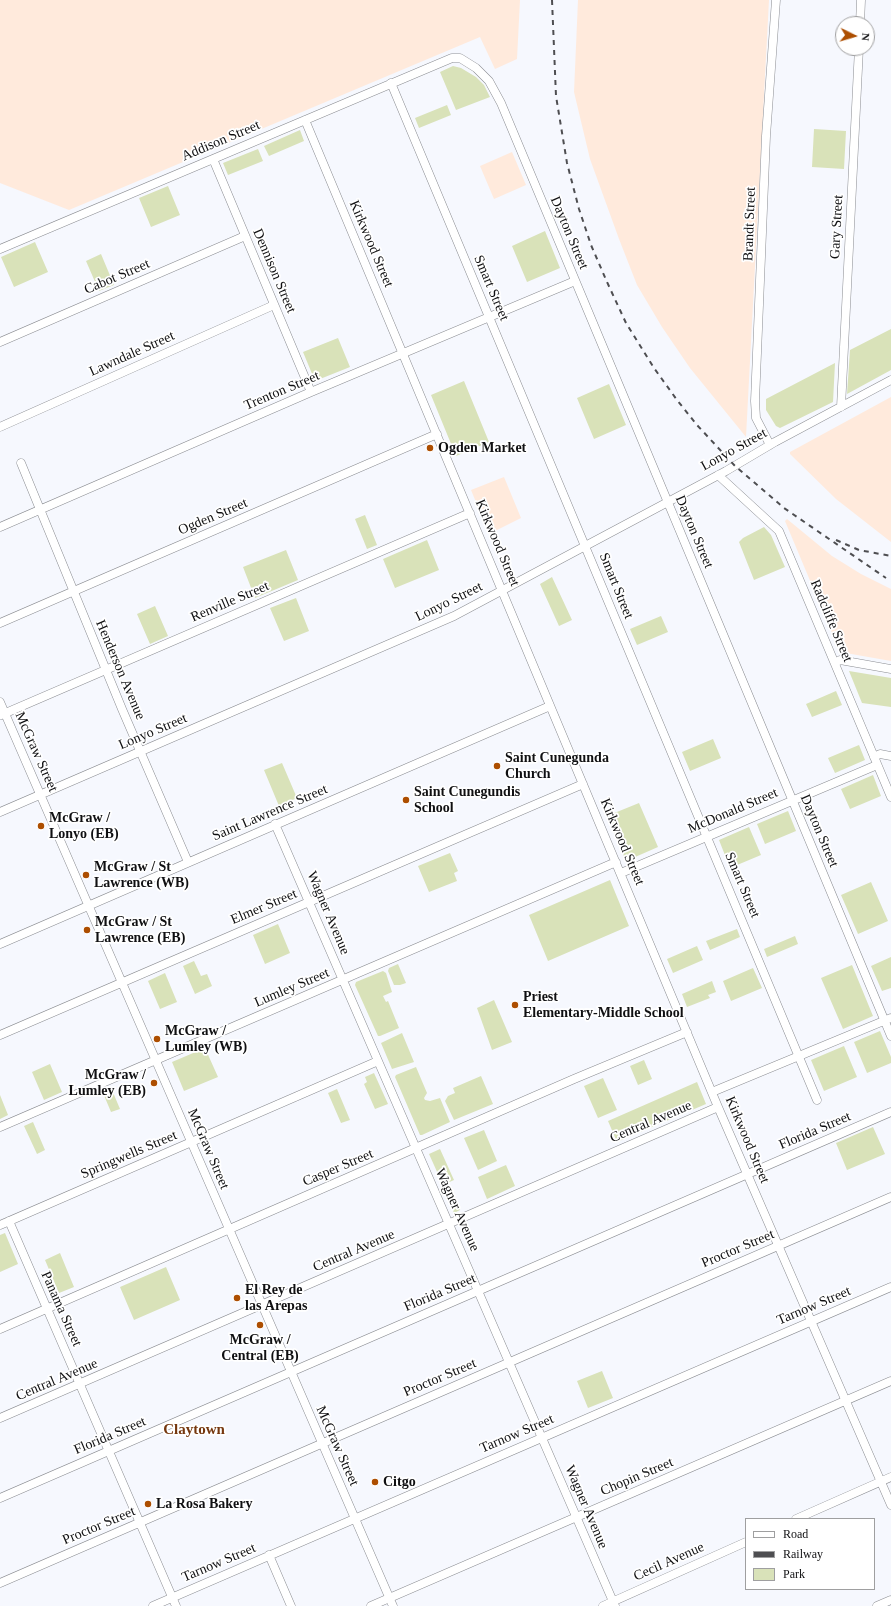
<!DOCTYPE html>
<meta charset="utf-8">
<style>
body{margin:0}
#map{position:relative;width:891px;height:1606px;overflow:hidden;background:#f6f8fe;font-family:Georgia,serif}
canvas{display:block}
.legend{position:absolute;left:745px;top:1518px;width:130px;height:72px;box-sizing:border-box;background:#fff;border:1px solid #9f9fa0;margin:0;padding:5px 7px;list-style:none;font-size:12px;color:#101012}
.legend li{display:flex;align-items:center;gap:8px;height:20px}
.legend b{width:20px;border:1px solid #9f9fa0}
.north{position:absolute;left:835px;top:16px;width:40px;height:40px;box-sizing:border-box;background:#fff;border:1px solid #9f9fa0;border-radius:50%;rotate:95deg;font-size:11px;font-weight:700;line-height:16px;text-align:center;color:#101012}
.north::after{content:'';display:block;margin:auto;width:14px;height:18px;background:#ad4e00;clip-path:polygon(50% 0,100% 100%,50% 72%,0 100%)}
</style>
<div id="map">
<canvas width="891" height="1606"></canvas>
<ul class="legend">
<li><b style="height:5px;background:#fff"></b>Road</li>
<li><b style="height:5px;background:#4e4e51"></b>Railway</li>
<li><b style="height:11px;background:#d9e2b9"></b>Park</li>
</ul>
<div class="north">N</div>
</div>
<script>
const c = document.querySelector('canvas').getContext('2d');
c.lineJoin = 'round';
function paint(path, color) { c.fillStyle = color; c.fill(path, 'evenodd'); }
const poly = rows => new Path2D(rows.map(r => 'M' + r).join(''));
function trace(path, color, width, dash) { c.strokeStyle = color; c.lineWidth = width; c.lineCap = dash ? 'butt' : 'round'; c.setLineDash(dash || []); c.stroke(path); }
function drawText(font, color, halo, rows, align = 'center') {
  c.font = font + ' Georgia,serif'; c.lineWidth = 3.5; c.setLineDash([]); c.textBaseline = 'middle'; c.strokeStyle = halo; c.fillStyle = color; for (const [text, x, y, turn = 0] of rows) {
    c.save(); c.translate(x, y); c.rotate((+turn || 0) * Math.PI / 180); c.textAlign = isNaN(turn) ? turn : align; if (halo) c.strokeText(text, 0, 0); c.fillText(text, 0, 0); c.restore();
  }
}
const industrial = poly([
 [0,0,520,0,517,59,495,69,480,37,69,210,0,183],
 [578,0,769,0,746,437,690,368,662,327,637,285,619,239,590,159,574,92],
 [512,152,526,185,494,199,480,166],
 [891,397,891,542,836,499,790,454,790,452],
 [504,477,521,518,489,534,471,490],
 [787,519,832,556,861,574,891,589,891,661,840,652,785,521]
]);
const green = poly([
 [453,66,461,68,476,77,484,85,490,97,456,110,440,72],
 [447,105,451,115,419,128,415,118],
 [814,129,846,131,844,169,812,167],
 [300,130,304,141,269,156,264,146],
 [258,149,263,161,228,175,223,163],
 [168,186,180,215,151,227,139,198],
 [545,231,560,268,527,282,512,246],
 [35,242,48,272,14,287,1,257],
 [101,254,114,285,99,291,86,261],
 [891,329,891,370,847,394,850,350],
 [338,338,350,367,315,381,303,352],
 [835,363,833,402,780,428,776,426,766,410,766,399],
 [464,381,489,442,456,456,431,395],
 [609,384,626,425,594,439,577,398],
 [365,515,377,545,367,549,355,519],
 [764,527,771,535,785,567,754,580,739,542,743,538],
 [427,540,439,570,395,588,383,559],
 [286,550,298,580,255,598,243,567],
 [552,577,572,620,559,626,540,584],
 [296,598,309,631,284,641,270,608],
 [155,606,168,636,150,644,137,614],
 [661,616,668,632,637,645,630,629],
 [849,671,891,678,891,707,862,703],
 [836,691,842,705,812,717,806,704],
 [713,739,721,758,690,771,682,752],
 [859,745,865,760,835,773,828,758],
 [282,763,297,798,279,806,264,770],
 [873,775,881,796,850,809,841,789],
 [639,803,658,847,626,861,607,816],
 [788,811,796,831,765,844,757,824],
 [749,827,761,855,730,868,719,840],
 [450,853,458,871,454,873,457,881,429,892,418,866],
 [610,880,629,926,548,961,529,915],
 [871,882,888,921,858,934,841,895],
 [278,924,290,953,265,964,253,935],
 [737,929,740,937,710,950,706,941],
 [795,936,798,944,767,957,764,949],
 [697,946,703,960,673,973,667,959],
 [891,957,891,988,882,991,871,966],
 [194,961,201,976,207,974,212,986,195,994,183,966],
 [398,964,406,983,400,985,394,985,388,971,389,968],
 [852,965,873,1016,843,1029,821,978],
 [753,968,762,988,731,1001,723,981],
 [383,971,386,973,392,992,383,996,386,1002,388,1001,399,1028,380,1036,378,1036,355,985,356,982],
 [165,973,177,1002,160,1009,148,981],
 [712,981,716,992,708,995,710,998,687,1007,682,994],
 [494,1000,512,1042,492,1050,477,1008],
 [880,1031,891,1057,891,1063,867,1073,854,1042],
 [402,1033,414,1062,392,1069,381,1043],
 [844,1046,857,1077,824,1091,811,1060],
 [205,1048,218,1077,184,1091,172,1062],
 [644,1060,652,1079,638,1085,630,1066],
 [50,1064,62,1092,44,1100,32,1072],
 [416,1067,427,1093,424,1098,425,1100,430,1101,440,1098,450,1122,422,1135,420,1135,395,1077,396,1075],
 [374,1073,388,1104,375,1109,364,1084,367,1082,365,1077],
 [481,1076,493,1104,454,1120,445,1101,448,1096,455,1093,453,1088],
 [603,1078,617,1110,598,1118,584,1086],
 [697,1082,706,1104,617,1142,608,1121],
 [337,1089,350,1120,341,1123,328,1093],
 [112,1090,120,1109,111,1112,103,1093],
 [0,1095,8,1115,0,1119],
 [33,1122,45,1150,37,1154,24,1126],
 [873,1127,885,1154,847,1170,836,1143],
 [484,1130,497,1161,478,1170,464,1138],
 [440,1149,454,1180,443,1185,429,1154],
 [506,1165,515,1186,487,1199,478,1177],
 [451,1189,460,1210,454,1213,445,1192],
 [5,1233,18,1264,0,1272,0,1235],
 [60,1253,74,1287,59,1293,45,1260],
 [166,1267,180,1300,134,1320,120,1287],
 [602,1371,613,1398,588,1408,577,1381]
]);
const minor = poly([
 [860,24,861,0],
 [391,83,817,1100],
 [305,120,718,1107,891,1505],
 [213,159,311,392],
 [0,249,452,58,460,58,476,68,489,81,501,103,891,1036],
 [0,342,245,236],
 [841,407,859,48],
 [0,427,274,305],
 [770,445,756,418,755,401,766,136,776,0],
 [21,463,122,709,188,862],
 [718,475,779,531,891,797],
 [0,527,311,392,575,281],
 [0,623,437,434],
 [835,663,840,660,891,669],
 [0,702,393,1606],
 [1,715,470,513],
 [874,757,880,754,891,756],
 [0,812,454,616,726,471,775,442,891,380],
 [275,824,615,1606],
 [621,873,877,765],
 [0,944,550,706],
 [0,1035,583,784],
 [712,1092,891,1018],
 [0,1127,616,862],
 [9,1221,176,1606],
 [0,1225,378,1061],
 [0,1329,574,1079,687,1032],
 [0,1418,718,1107],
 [0,1498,891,1112],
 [796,1519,891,1477],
 [269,1555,291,1606],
 [0,1583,891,1197],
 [153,1606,891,1287],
 [371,1606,891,1381],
 [603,1606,746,1542],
 [877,1606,891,1600]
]);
const rail = poly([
 [552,0,556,96,567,163,579,209,591,245,607,282,626,323,654,368,677,400,697,425,735,466,784,508,886,578],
 [836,540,859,550,891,556]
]);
const markers = [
 [430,448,4,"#ad4e00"],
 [497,766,4,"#ad4e00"],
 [406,800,4,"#ad4e00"],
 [41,826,4,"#ad4e00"],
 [86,875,4,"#ad4e00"],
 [87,930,4,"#ad4e00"],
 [515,1005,4,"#ad4e00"],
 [157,1039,4,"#ad4e00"],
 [154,1083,4,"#ad4e00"],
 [237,1298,4,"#ad4e00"],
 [260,1325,4,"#ad4e00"],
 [375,1482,4,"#ad4e00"],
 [148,1504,4,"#ad4e00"]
];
const streetNames = [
 ["Addison Street",221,141,-23],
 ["Brandt Street",750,224,-88],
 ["Gary Street",837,227,-87],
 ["Dayton Street",569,233,67],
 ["Kirkwood Street",371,244,67],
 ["Dennison Street",274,271,67],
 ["Cabot Street",117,277,-23],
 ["Smart Street",491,288,67],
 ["Lawndale Street",132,354,-24],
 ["Trenton Street",282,391,-23],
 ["Lonyo Street",734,450,-29],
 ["Ogden Street",213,517,-23],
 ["Dayton Street",694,532,67],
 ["Kirkwood Street",497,543,67],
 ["Smart Street",616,586,68],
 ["Renville Street",230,602,-23],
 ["Lonyo Street",449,602,-26],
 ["Radcliffe Street",831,621,67],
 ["Henderson Avenue",120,670,67],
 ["Lonyo Street",153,732,-23],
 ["McGraw Street",36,752,66],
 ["McDonald Street",733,811,-23],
 ["Saint Lawrence Street",270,813,-23],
 ["Dayton Street",819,831,67],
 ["Kirkwood Street",622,842,67],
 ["Smart Street",742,885,67],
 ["Elmer Street",264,907,-23],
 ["Wagner Avenue",328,913,67],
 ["Lumley Street",292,988,-23],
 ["Central Avenue",651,1122,-23],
 ["Florida Street",815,1131,-23],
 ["Kirkwood Street",747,1140,67],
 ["McGraw Street",208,1149,67],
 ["Springwells Street",129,1155,-23],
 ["Casper Street",338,1168,-23],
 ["Wagner Avenue",457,1210,66],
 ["Proctor Street",738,1249,-23],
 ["Central Avenue",354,1251,-23],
 ["Florida Street",440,1293,-23],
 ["Tarnow Street",814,1306,-23],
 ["Panama Street",61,1309,66],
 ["Proctor Street",440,1378,-23],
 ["Central Avenue",57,1380,-23],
 ["Tarnow Street",517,1434,-23],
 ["Florida Street",110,1436,-23],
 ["McGraw Street",337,1446,66],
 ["Chopin Street",637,1477,-23],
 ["Wagner Avenue",586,1507,67],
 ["Proctor Street",99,1526,-23],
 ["Cecil Avenue",669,1562,-24],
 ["Tarnow Street",219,1563,-23]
];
const poiNames = [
 ["Ogden Market",438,448],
 ["Saint Cunegunda",505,758],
 ["Church",505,774],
 ["Saint Cunegundis",414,792],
 ["School",414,808],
 ["McGraw /",49,818],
 ["Lonyo (EB)",49,834],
 ["McGraw / St",94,867],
 ["Lawrence (WB)",94,883],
 ["McGraw / St",95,922],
 ["Lawrence (EB)",95,938],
 ["Priest",523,997],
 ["Elementary‑Middle School",523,1013],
 ["McGraw /",165,1031],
 ["Lumley (WB)",165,1047],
 ["McGraw /",146,1075,"right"],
 ["Lumley (EB)",146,1091,"right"],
 ["El Rey de",245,1290],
 ["las Arepas",245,1306],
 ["McGraw /",260,1340,"center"],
 ["Central (EB)",260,1356,"center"],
 ["Citgo",383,1482],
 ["La Rosa Bakery",156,1504]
];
const neighbourhoodNames = [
 ["Claytown",194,1430]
];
paint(industrial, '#ffeadc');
paint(green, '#d9e2b9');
trace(minor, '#8b8d92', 9);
trace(minor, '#fff', 8);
trace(rail, '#4e4e51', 2, [5, 5]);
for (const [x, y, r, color] of markers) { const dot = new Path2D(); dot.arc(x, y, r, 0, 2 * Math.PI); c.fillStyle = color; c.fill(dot); trace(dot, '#fff', 1.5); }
drawText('14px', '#101012', '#fff', streetNames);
drawText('bold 14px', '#101012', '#fff', poiNames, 'left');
drawText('bold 15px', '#75370e', '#fff', neighbourhoodNames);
</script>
